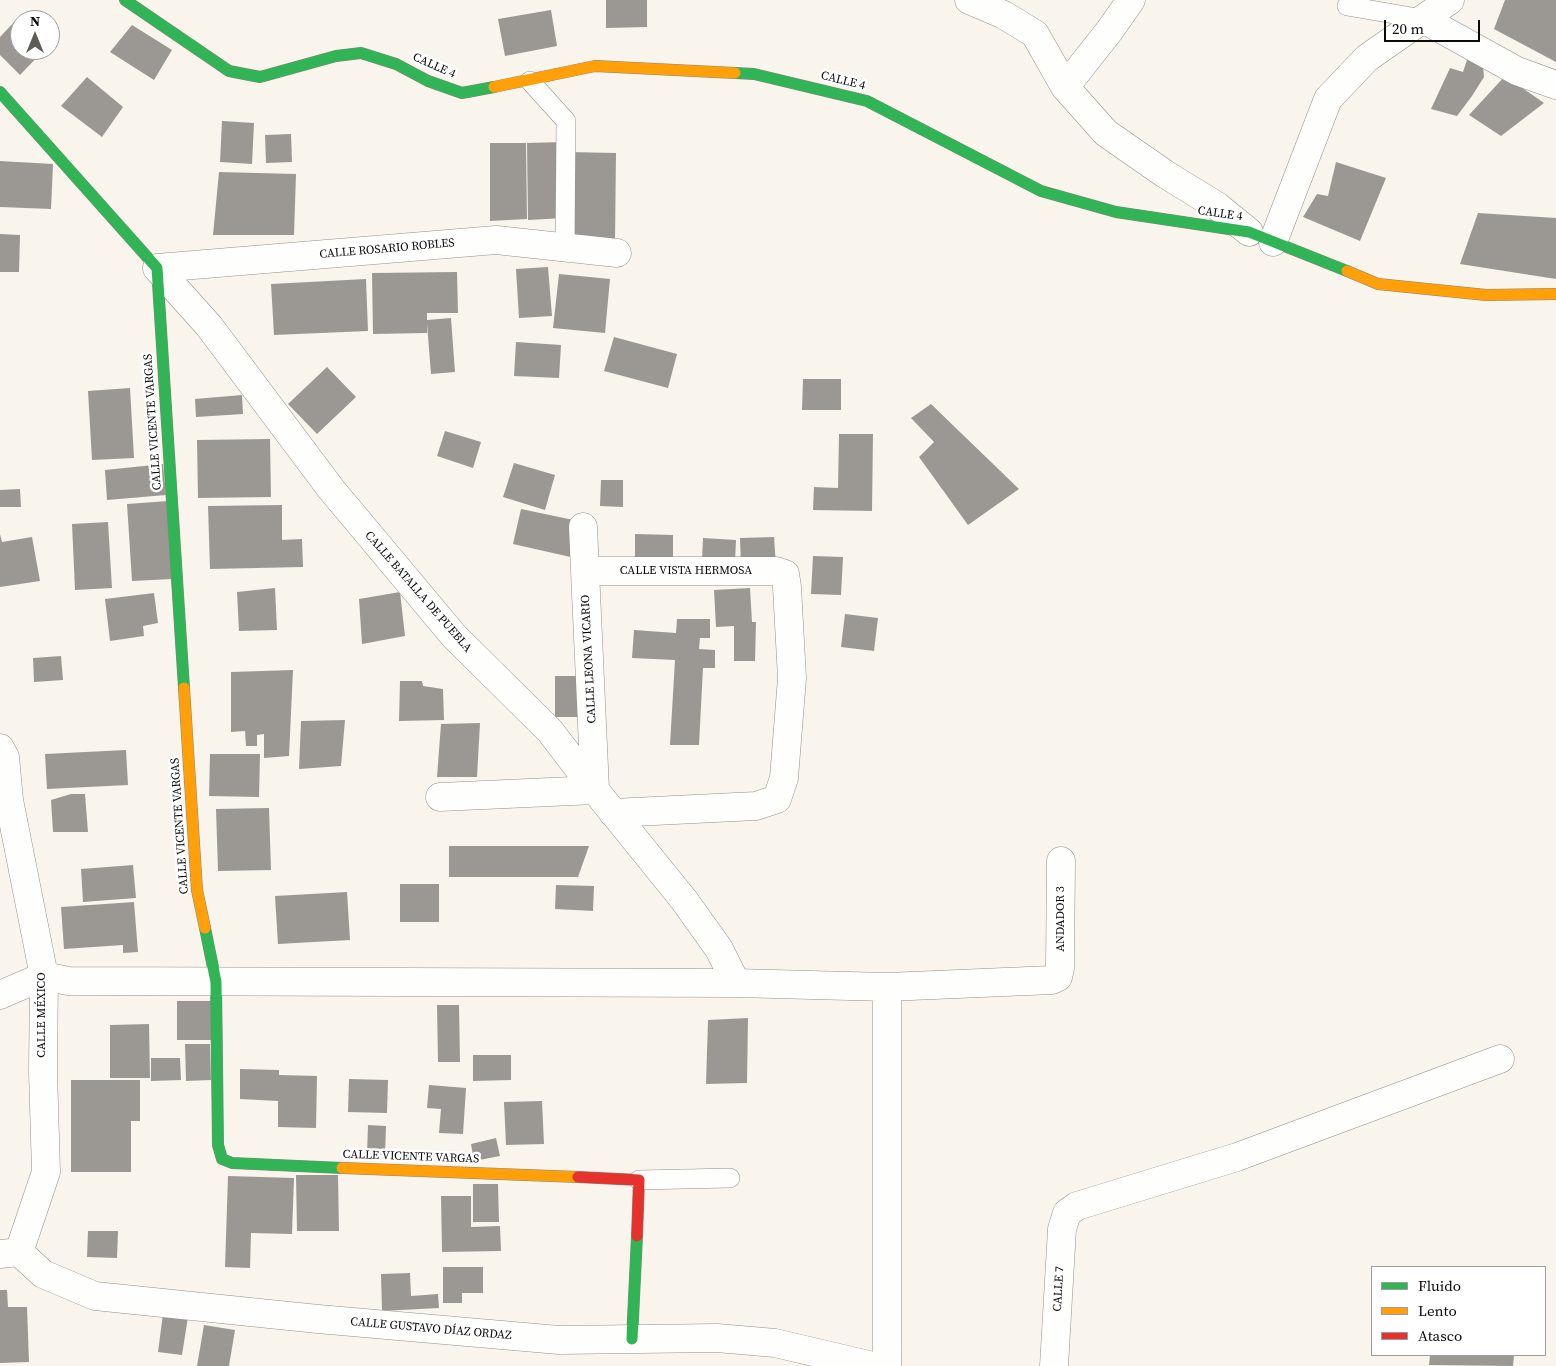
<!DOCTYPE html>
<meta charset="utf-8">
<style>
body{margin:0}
#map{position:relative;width:1556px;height:1366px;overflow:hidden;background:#f9f5ec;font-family:"Source Serif 4",serif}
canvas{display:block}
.legend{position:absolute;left:1371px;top:1266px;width:175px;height:90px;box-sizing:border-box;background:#fff;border:1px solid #9d9d9d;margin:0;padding:6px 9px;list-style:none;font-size:15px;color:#0a0a0a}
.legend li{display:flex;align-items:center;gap:10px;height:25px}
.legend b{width:25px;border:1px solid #9d9d9d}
.north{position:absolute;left:10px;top:10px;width:50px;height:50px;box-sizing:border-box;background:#fff;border:1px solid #9d9d9d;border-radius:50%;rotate:0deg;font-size:14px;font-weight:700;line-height:20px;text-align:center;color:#0a0a0a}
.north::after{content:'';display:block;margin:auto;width:18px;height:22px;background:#5e5c59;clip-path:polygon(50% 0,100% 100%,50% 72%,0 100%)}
.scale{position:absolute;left:1384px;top:20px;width:96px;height:22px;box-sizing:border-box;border:2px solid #0a0a0a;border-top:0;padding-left:6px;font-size:15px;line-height:18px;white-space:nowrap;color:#0a0a0a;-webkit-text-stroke:4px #fff;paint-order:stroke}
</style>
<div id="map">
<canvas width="1556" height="1366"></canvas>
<ul class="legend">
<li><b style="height:6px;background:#30b455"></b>Fluido</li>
<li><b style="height:6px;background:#ff9f0a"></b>Lento</li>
<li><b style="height:6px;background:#e5322d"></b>Atasco</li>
</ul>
<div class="north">N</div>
<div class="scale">20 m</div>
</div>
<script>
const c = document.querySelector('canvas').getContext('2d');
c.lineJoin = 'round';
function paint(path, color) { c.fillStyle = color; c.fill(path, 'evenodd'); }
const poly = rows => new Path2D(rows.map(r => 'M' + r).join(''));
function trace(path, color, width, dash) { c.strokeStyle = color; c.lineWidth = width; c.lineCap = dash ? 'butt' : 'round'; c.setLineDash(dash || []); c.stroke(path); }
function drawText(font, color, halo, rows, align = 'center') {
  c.font = font + ' "Source Serif 4",serif'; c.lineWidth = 5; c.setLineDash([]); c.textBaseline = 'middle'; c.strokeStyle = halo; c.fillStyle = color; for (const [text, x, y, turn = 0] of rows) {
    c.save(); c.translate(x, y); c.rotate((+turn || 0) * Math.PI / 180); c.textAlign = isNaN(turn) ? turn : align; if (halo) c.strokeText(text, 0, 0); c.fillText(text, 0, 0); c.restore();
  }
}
const building = poly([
 [606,0,647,0,647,27,606,28],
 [1505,0,1556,0,1556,62,1494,29],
 [551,10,557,46,505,56,498,19],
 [15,21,20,26,20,50,44,50,20,75,0,55,0,37],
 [132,25,172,50,154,80,110,52],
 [1469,54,1483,65,1484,77,1472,96,1457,116,1431,109,1450,68,1463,72],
 [1505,76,1544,103,1501,136,1469,115],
 [87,77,123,107,102,137,61,106],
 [222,121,254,123,252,164,220,162],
 [291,134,292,162,266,163,265,135],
 [563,142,564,218,528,220,527,143],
 [490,143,526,143,527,219,490,221],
 [567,152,616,153,615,241,566,240],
 [0,161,53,164,51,209,0,207],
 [1336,162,1386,178,1360,241,1303,217,1317,194,1328,196],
 [219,172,296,174,294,235,213,235],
 [1478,213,1556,218,1556,279,1460,264],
 [0,234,20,235,19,272,0,272],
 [548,267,552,316,519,318,516,269],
 [457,272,458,313,427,313,427,320,451,318,455,372,431,374,427,324,427,333,373,334,372,273],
 [559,274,610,279,605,333,553,328],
 [366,279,368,331,274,335,271,284],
 [614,337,677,354,668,388,604,371],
 [516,342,561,345,559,378,514,376],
 [327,367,356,397,317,434,288,404],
 [803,379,841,379,841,410,802,410],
 [130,388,134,458,92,460,88,391],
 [242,395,243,414,196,417,195,399],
 [931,404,1019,489,968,525,919,457,934,442,911,418],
 [445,431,481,442,473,468,437,456],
 [839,434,873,434,872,511,813,510,814,487,838,488],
 [270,439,271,497,198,498,197,440],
 [514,463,555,475,545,510,503,497],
 [163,464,166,495,107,500,105,470],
 [601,480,623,480,623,507,600,506],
 [20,489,21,507,0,507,0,490],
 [168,501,172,579,132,581,127,504],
 [282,505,282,540,302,539,303,567,210,569,208,506],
 [521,509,583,522,575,558,513,544],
 [108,522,112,588,75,590,72,524],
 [0,534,2,542,32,537,40,581,0,587],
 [635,534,673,535,673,560,635,560],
 [774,537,776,566,741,567,740,538],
 [703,538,736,540,735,562,702,561],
 [813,556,843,557,841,595,811,594],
 [275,588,277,630,239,631,237,592],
 [750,588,752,622,756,622,755,661,734,661,734,626,716,627,714,590],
 [400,592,405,636,362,644,359,599],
 [154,593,158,623,143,626,144,636,110,641,105,599],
 [845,614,878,618,874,651,841,647],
 [677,619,710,619,710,638,700,638,699,649,715,650,715,668,703,668,699,745,670,745,675,660,632,658,634,630,676,633],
 [61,656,63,680,34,682,33,658],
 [293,670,289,756,264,758,264,734,257,735,257,746,246,746,245,731,231,732,231,672],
 [555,676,584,676,584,717,555,717],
 [400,681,422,681,423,686,443,689,444,720,399,721],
 [345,720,341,766,299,769,301,721],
 [480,723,477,777,437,777,441,724],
 [126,750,128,785,47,789,45,754],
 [210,754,260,754,259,797,209,796],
 [71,794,85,794,88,832,53,832,51,800],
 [269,808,271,870,218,871,216,809],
 [449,846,589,846,578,877,449,877],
 [133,865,136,898,83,902,81,869],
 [400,884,439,884,439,922,400,922],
 [556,885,594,886,593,911,555,909],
 [347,892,350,940,278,944,275,896],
 [134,902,138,952,123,953,123,945,64,949,61,907],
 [177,1001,211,1001,211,1040,177,1040],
 [437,1005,459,1005,460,1062,438,1062],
 [748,1018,747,1083,706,1084,708,1020],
 [149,1024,150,1078,110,1078,110,1025],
 [185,1044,210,1044,211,1080,186,1081],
 [473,1055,511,1055,511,1080,473,1081],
 [151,1058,180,1058,181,1080,151,1081],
 [240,1069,279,1070,279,1075,317,1076,316,1128,278,1127,278,1101,240,1099],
 [349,1079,388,1080,387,1113,348,1112],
 [71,1080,140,1080,140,1121,131,1121,131,1172,71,1172],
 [429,1085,466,1088,463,1134,439,1133,441,1109,427,1108],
 [542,1101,544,1144,506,1145,504,1102],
 [368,1125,386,1126,385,1155,367,1155],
 [496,1138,500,1156,474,1161,471,1144],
 [296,1175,338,1175,339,1231,297,1231],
 [228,1176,294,1178,292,1234,251,1233,250,1268,225,1267],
 [473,1184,498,1184,499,1222,473,1222],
 [441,1196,471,1196,471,1227,500,1226,501,1251,442,1252],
 [88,1231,118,1231,117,1258,87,1257],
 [443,1267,483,1267,483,1293,462,1293,462,1303,443,1303],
 [410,1273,411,1296,438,1294,439,1308,382,1311,381,1274],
 [0,1290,7,1290,8,1307,27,1307,29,1362,0,1363],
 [163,1314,188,1317,182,1355,158,1352],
 [204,1325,235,1330,229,1366,197,1366],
 [1430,1355,1514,1355,1513,1366,1429,1365]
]);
const lane = poly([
 [1347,6,1423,19],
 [530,81,566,121,565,247],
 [639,1180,730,1178]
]);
const street = poly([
 [969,0,1004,15,1035,34,1065,87,1106,133,1165,174,1217,206,1249,232],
 [1423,19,1517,71,1556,85],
 [1065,87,1110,30,1131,0],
 [1273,242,1328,99,1367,58,1450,0],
 [157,268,209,326,331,489,454,636,550,731,595,790,684,900,719,949,736,983],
 [157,268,496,240,617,253],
 [585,571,776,571,785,574,787,587,792,678,784,778,777,799,756,806,613,813],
 [0,748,5,757,9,800,44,976,43,1072,46,1172,19,1252],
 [440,797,595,790,583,527],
 [887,987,887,1366],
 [0,995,44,976,68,981,736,983,887,987,1052,980,1058,977,1060,968,1061,861],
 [0,1254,19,1252,43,1274,95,1296,318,1319,559,1340,717,1338,775,1343,873,1366],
 [1054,1366,1062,1229,1067,1213,1077,1206,1237,1157,1500,1059]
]);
const fast = poly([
 [125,0,229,71,260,77,336,56,361,53,396,64,428,81,462,93,494,87],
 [735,73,754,74,867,101,1041,191,1116,212,1249,232,1347,271],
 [0,92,157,268,184,688],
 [205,928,216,982,218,1145,222,1159,232,1163,342,1168],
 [632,1339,637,1236]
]);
const slow = poly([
 [494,87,595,66,735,73],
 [1347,271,1378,284,1486,295,1556,294],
 [184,688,197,890,205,928],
 [342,1168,578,1177]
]);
const jam = poly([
 [578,1177,639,1180,637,1236]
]);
const streetNames = [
 ["CALLE 4",434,66,24],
 ["CALLE 4",843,81,14],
 ["CALLE 4",1220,214,8],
 ["CALLE ROSARIO ROBLES",387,249,-5],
 ["CALLE VICENTE VARGAS",153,422,-94],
 ["CALLE VISTA HERMOSA",686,571],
 ["CALLE BATALLA DE PUEBLA",418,592,49],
 ["CALLE LEONA VICARIO",589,659,-93],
 ["CALLE VICENTE VARGAS",180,826,-94],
 ["ANDADOR 3",1061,919,-90],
 ["CALLE MÉXICO",42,1015,-90],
 ["CALLE VICENTE VARGAS",411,1157,2],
 ["CALLE 7",1059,1289,-87],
 ["CALLE GUSTAVO DÍAZ ORDAZ",431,1329,5]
];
paint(building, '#9b9893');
trace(lane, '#92908c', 20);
trace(street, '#92908c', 29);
trace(fast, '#888682', 12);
trace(slow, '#888682', 12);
trace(jam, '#888682', 12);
trace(lane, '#fefefc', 19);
trace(street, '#fefefc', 28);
trace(fast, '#30b455', 11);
trace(slow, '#ff9f0a', 11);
trace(jam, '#e5322d', 11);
drawText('12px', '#0a0a0a', '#fff', streetNames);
</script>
